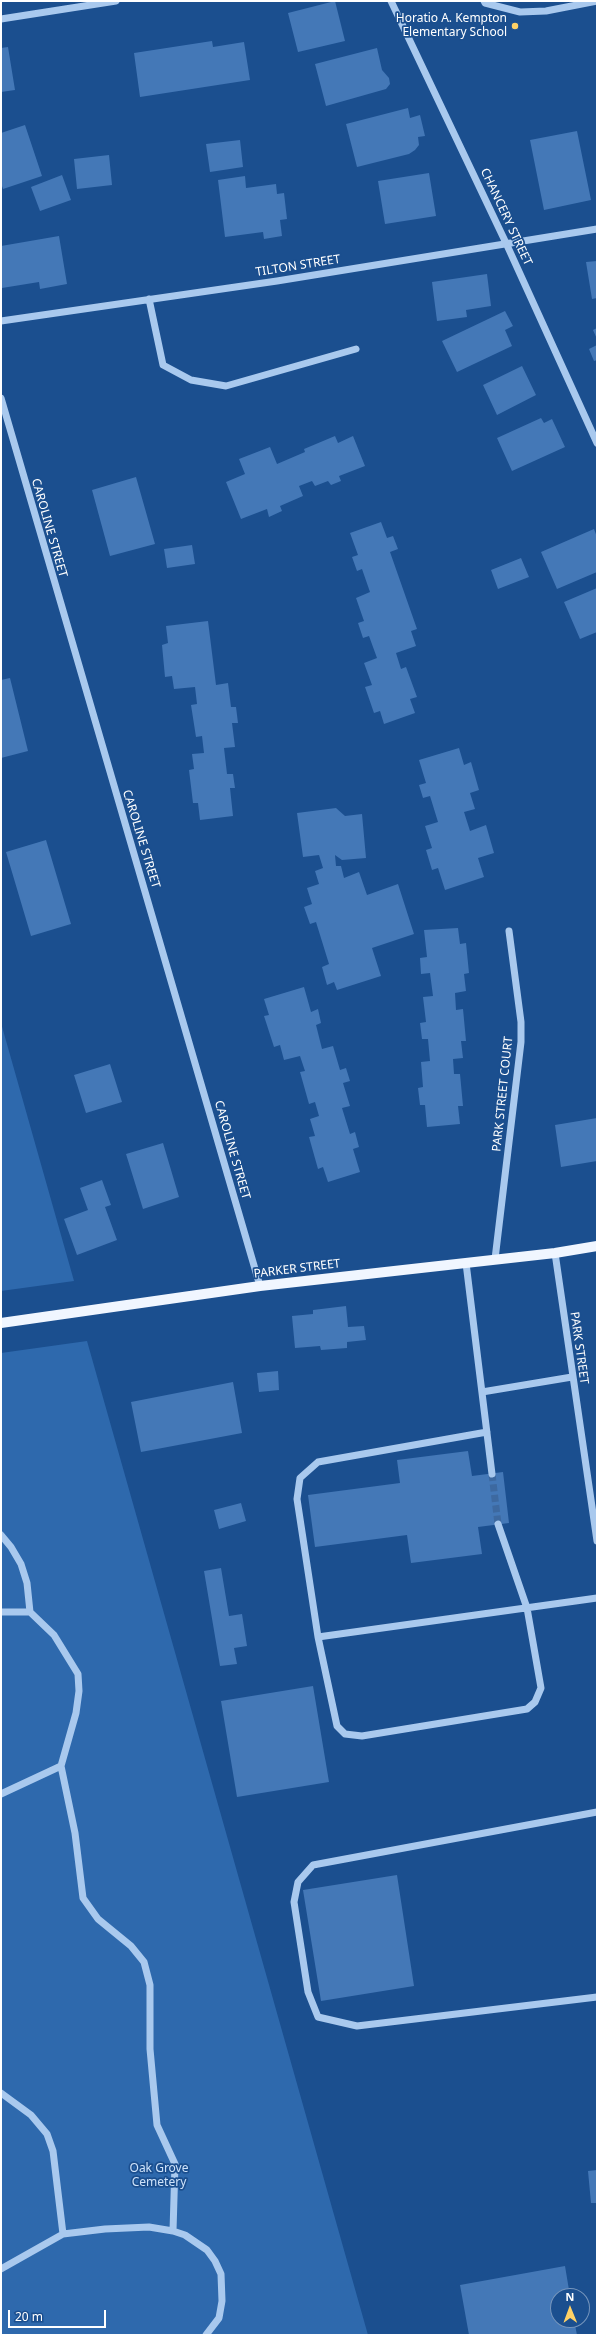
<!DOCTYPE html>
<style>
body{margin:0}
#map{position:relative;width:598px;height:2336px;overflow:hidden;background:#1b4f8f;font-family:"Noto Sans",sans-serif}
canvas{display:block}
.frame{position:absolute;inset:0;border:2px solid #fff;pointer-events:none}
.north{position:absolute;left:550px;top:2288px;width:40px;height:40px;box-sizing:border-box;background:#1b4f8f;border:1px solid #7695bc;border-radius:50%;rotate:359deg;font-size:11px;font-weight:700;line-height:16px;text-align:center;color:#fff}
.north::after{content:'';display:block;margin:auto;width:14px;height:18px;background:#ffd166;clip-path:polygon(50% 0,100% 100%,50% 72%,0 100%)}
.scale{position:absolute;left:8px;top:2310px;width:98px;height:18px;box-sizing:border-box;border:2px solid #fff;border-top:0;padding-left:5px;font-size:12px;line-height:14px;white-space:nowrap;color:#fff;-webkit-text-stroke:3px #1b4f8f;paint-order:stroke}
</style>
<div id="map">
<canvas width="598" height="2336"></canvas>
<div class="frame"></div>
<div class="north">N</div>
<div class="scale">20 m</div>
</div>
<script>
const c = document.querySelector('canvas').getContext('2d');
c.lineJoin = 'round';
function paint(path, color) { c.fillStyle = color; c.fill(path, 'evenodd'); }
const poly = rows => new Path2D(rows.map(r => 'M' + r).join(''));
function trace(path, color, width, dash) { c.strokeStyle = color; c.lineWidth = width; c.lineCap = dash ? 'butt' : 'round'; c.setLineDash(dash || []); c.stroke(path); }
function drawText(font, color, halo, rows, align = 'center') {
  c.font = font + ' "Noto Sans",sans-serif'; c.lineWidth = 3.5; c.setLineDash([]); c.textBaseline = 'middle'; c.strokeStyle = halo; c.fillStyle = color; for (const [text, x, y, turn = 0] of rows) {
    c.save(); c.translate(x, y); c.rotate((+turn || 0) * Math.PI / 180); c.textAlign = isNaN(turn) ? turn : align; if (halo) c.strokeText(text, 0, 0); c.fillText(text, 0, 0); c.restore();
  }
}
const green = poly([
 [1,1023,74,1281,1,1291],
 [87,1341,368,2335,1,2335,1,1353]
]);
const building = poly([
 [335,1,345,41,298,52,288,13],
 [212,41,213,47,244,42,250,80,140,97,134,53],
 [8,47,15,90,1,92,1,48],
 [377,48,382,70,389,78,390,84,386,89,326,106,315,64],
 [408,108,410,118,420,115,425,136,418,137,419,145,415,150,409,154,357,167,346,124],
 [25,125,42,176,3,189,1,183,1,133],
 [577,131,591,200,544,210,530,140],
 [240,140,243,167,210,172,206,144],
 [109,155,112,185,77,189,74,159],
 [429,173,436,216,385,224,378,181],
 [62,175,71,200,40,211,31,187],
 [245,176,246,188,276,184,277,194,284,193,287,219,280,220,282,236,264,239,263,232,225,237,218,180],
 [59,236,67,284,40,289,39,282,2,288,1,246],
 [597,261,597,298,592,299,586,262],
 [487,274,491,306,466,310,467,317,437,321,432,282],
 [505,311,513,326,505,330,512,346,457,372,442,341],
 [597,328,597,339,593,330],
 [597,345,597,360,594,361,589,349],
 [522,366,536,395,497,415,483,385],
 [541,418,544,423,552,419,565,447,512,471,497,438],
 [335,436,338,443,353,436,365,466,339,476,341,481,331,485,328,481,315,486,312,481,299,486,303,496,280,506,282,511,269,517,267,509,241,519,226,482,245,474,239,459,270,447,277,464,305,452,304,449],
 [136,477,155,544,110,556,92,490],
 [381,522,387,538,393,536,398,549,390,552,417,629,411,631,416,646,396,653,401,669,406,667,417,697,410,699,415,713,384,724,380,711,374,713,365,687,372,685,364,663,377,658,369,636,363,638,358,623,364,621,356,598,370,592,362,569,357,571,352,557,358,555,350,533],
 [594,529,597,537,597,572,557,589,541,552],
 [192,545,195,564,167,568,164,549],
 [521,558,529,577,498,589,491,570],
 [597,588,597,632,580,639,564,602],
 [208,621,216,685,228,683,231,707,236,707,238,723,232,723,235,747,224,748,227,774,233,774,235,788,230,788,233,816,200,820,198,803,193,803,189,770,194,769,192,754,204,753,202,736,196,737,191,705,197,704,195,687,174,689,172,676,165,677,162,645,168,643,166,626],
 [10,678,28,751,1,758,1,680],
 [459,748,464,765,471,762,479,790,470,793,475,809,464,812,470,831,486,825,494,853,478,858,484,877,445,890,438,868,432,870,426,850,432,848,425,826,438,822,430,796,423,798,419,785,426,783,419,760],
 [336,808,345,816,362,814,366,858,342,860,335,855,336,866,341,866,344,878,359,872,367,895,398,884,414,934,372,948,381,976,337,990,334,982,327,985,322,967,329,964,316,922,310,924,304,907,312,904,307,888,319,884,315,871,323,868,319,855,303,857,297,813],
 [46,840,71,924,31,936,6,852],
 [458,928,460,944,466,943,469,973,464,974,466,991,455,993,456,1010,463,1009,466,1041,461,1041,463,1058,453,1059,454,1074,460,1074,463,1106,458,1106,460,1124,427,1127,425,1105,420,1105,418,1088,423,1087,421,1062,430,1061,428,1039,422,1039,420,1023,426,1022,423,997,433,996,430,973,421,974,420,958,427,957,424,930],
 [304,987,311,1012,318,1009,321,1023,316,1025,322,1049,333,1046,340,1070,346,1068,350,1081,343,1083,350,1106,342,1108,350,1134,355,1132,359,1147,353,1149,360,1172,328,1182,323,1167,318,1169,309,1137,315,1136,310,1119,319,1116,315,1102,309,1104,300,1072,305,1071,300,1056,284,1060,280,1045,274,1047,264,1016,269,1015,264,999],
 [110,1064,122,1102,86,1113,74,1075],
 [597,1118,597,1161,561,1167,555,1125],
 [163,1143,179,1197,143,1209,126,1154],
 [102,1180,111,1205,105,1207,117,1240,77,1255,64,1219,88,1210,80,1188],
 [346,1306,348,1327,364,1326,366,1340,347,1342,347,1348,321,1350,320,1346,295,1348,292,1316,313,1314,313,1310],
 [278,1371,279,1390,259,1392,257,1373],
 [233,1382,242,1433,141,1452,131,1402],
 [468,1451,472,1476,503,1472,509,1523,478,1527,482,1554,411,1563,407,1535,315,1547,308,1495,400,1483,397,1460],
 [241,1503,246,1521,219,1529,214,1510],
 [221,1568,229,1616,242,1614,247,1646,234,1648,237,1664,220,1666,204,1571],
 [313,1686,329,1782,237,1797,221,1701],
 [397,1875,414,1986,321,2001,303,1890],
 [597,2170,597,2203,591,2203,588,2171],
 [565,2266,570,2296,558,2296,558,2320,574,2320,577,2335,469,2335,460,2285]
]);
const minorTunnel = poly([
 [492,1474,498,1524]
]);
const minor = poly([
 [391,1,506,243,597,443],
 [484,1,485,3,520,12,546,11,597,1],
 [1,19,116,1],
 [149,299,163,365,191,380,226,386,356,349],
 [1,321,277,281,597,229],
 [1,398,260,1286],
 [555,1253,597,1541],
 [495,1259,521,1042,521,1022,509,931],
 [466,1263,492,1474],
 [482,1392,572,1377],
 [487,1432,318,1462,300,1478,297,1499,318,1637,337,1726,345,1734,362,1736,527,1709,535,1702,541,1688,527,1608,498,1524],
 [1,1535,11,1547,21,1564,27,1583,30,1612,54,1635,78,1674,79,1691,76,1713,61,1766,75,1833,83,1898,98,1919,131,1946,144,1962,150,1985,150,2049,157,2125,175,2164,173,2231],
 [1,1612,30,1612],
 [318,1637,597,1598],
 [1,1794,61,1766],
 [597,1812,313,1865,298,1882,294,1902,308,1992,318,2017,357,2026,597,1997],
 [1,2093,31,2115,47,2134,53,2151,63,2234],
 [1,2269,63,2234,105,2229,149,2227,173,2231,185,2235,207,2250,215,2261,221,2274,222,2301,219,2318,206,2335]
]);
const major = poly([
 [1,1323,260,1286,555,1253,597,1246]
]);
const markers = [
 [515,26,4,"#ffd166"]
];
const poiNames = [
 ["Horatio A. Kempton",507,19],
 ["Elementary School",507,33]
];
const streetNames = [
 ["CHANCERY STREET",506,217,65],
 ["TILTON STREET",298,266,-9],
 ["CAROLINE STREET",49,528,74],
 ["CAROLINE STREET",141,839,73],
 ["PARK STREET COURT",503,1094,-84],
 ["CAROLINE STREET",232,1150,74],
 ["PARKER STREET",297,1269,-7],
 ["PARK STREET",579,1348,82]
];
const parkNames = [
 ["Oak Grove",159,2169],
 ["Cemetery",159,2183]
];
paint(green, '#2e69ad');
paint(building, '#4478b7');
trace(minorTunnel, '#3d69a0', 7, [7, 3.5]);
trace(minor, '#a9c9ee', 7);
trace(major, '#f0f6ff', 10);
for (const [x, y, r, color] of markers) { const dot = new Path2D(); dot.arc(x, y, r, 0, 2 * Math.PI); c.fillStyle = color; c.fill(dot); trace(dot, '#1b4f8f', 1.5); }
drawText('12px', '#fff', '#1b4f8f', poiNames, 'right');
drawText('12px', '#fff', '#1b4f8f', streetNames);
drawText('12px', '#cfe3fa', '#1b4f8f', parkNames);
</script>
